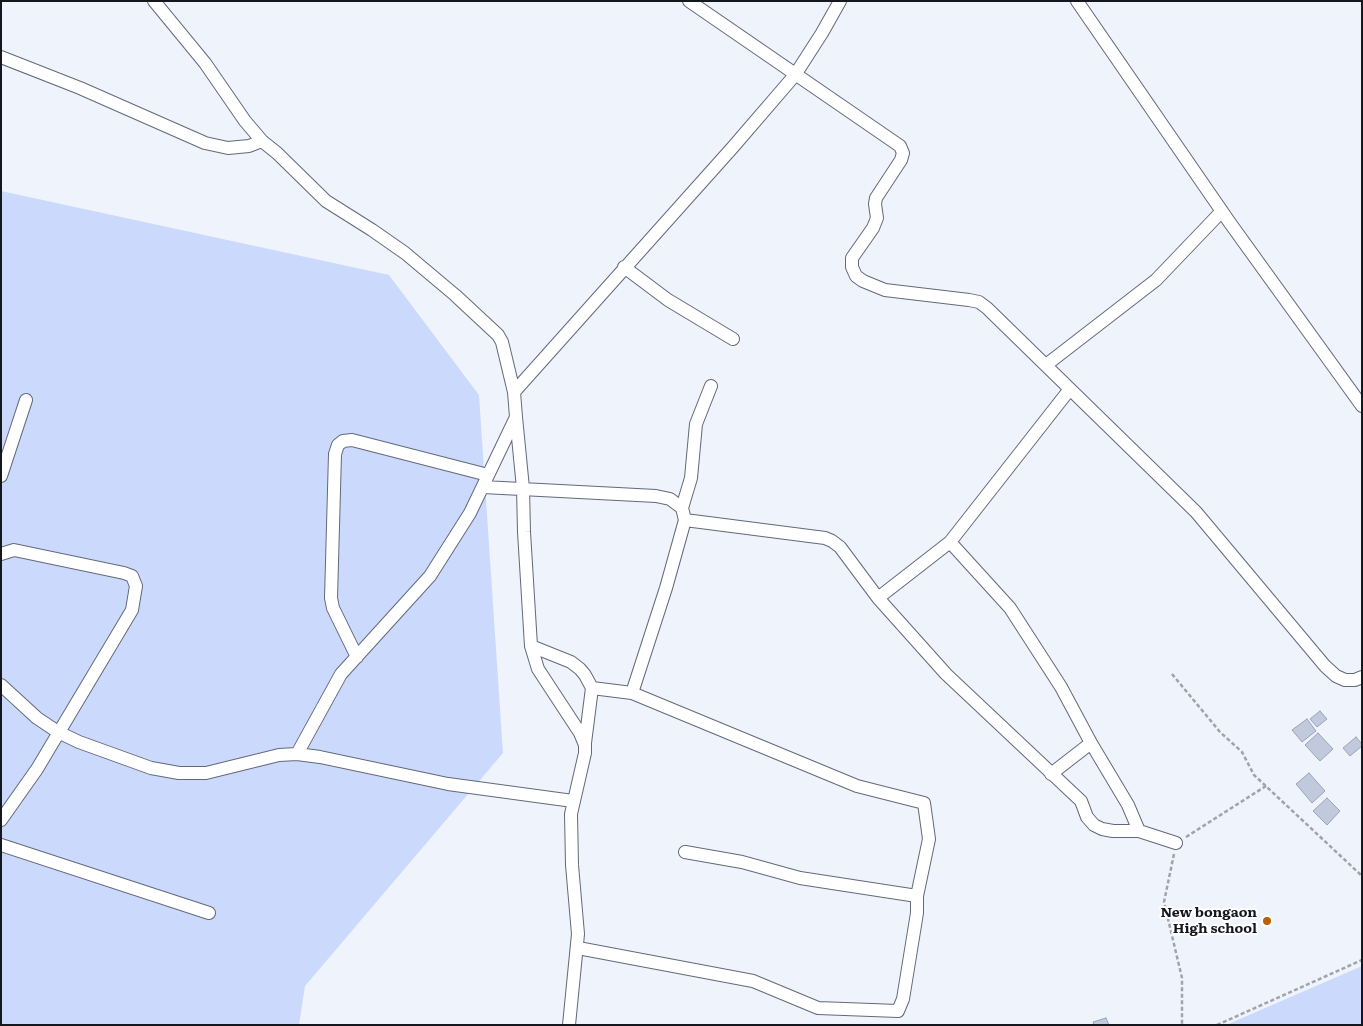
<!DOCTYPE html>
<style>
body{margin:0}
#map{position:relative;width:1363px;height:1026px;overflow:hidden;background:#eff3fb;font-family:Literata,serif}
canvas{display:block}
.frame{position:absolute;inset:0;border:2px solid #14171e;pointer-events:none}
</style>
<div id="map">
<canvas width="1363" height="1026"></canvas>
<div class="frame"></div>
</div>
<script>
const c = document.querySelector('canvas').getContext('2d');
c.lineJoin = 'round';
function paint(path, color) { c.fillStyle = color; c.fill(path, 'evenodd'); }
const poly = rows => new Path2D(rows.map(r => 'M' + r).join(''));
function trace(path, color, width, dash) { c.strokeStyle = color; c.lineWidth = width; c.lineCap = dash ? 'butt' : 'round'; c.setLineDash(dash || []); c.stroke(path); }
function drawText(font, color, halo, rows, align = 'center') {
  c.font = font + ' Literata,serif'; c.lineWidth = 4; c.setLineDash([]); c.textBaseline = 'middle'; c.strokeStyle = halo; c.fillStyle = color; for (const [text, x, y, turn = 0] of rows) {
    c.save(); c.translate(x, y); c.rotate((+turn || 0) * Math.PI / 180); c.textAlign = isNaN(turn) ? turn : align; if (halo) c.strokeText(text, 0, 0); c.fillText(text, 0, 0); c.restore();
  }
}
const green = poly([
 [1,191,389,275,479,395,503,753,305,986,299,1025,1,1025],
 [1362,965,1362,1025,1226,1025,1362,966]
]);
const building = poly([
 [1320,711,1327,719,1317,727,1310,719,1320,711],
 [1307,719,1316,731,1302,742,1292,730,1307,719],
 [1318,733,1333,749,1320,761,1305,745,1318,733],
 [1356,737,1362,744,1362,746,1350,756,1343,748,1356,737],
 [1309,773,1325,791,1312,803,1296,784,1309,773],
 [1327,798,1340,811,1327,825,1313,811,1327,798],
 [1106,1018,1109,1025,1094,1025,1093,1022,1106,1018]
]);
const path = poly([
 [1172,674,1220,732,1242,752,1254,775,1362,876],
 [1186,837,1266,786],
 [1174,854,1164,902,1182,978,1182,1025],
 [1217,1025,1362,960]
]);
const minor = poly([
 [154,1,205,63,245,121,262,141,277,153,326,201,372,230,405,253,455,295,498,335,502,342,514,392,516,417,523,488,524,532,531,646,538,669,580,733,585,745,585,753,571,814,572,865,578,934,569,1025],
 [689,1,900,146,903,153,901,160,876,198,875,204,877,218,873,228,852,258,852,267,856,276,863,281,885,290,969,300,979,302,987,308,1196,512,1325,666,1336,676,1345,680,1355,680,1362,677],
 [1077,1,1230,223,1362,406],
 [1,57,80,88,205,143,228,148,249,146,262,141],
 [624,267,668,300,733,339],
 [1046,365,1156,280,1222,211],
 [514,392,733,147,795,75,822,33,840,1],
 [1,476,26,400],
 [483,487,656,496,670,499,682,508,685,520,825,538,832,541,840,547,878,598,946,674,1081,801,1087,817,1094,825,1102,829,1113,831,1139,831,1176,843],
 [682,508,691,478,696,424,711,386],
 [950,542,1010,608,1061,687,1091,743,1128,805,1139,831],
 [1,554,14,550,124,573,132,576,136,586,132,610,37,769,1,820],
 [878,598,950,542,1070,389],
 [531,646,571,662,580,669,585,675,592,688,585,743],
 [357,657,333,608,331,598,335,454,338,445,343,441,352,440,488,475],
 [1,685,37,718,58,732,79,742,151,768,179,773,206,773,279,755,297,754,320,757,448,784,573,801],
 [632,693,666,588,685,520],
 [297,754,341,674,430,576,470,513,516,417],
 [1051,774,1091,743],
 [1,845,209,913],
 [685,852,742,862,800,878,917,896],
 [578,948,753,981,818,1008,898,1011,903,999,917,913,917,896,929,839,924,803,857,786,632,693,592,688]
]);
const markers = [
 [1267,921,5,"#bb6101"]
];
const poiNames = [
 ["New bongaon",1257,913],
 ["High school",1257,929]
];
paint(green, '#cbdafc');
paint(building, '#c1c9dd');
trace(building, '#9aa2b5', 1);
trace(minor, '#62697b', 14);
trace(path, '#9fa3ab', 2.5, [4, 2.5]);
trace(minor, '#fff', 12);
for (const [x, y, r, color] of markers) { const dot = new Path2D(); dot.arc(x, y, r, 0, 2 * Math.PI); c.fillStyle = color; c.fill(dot); trace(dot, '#fff', 2); }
drawText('bold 14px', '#14171e', '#fff', poiNames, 'right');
</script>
